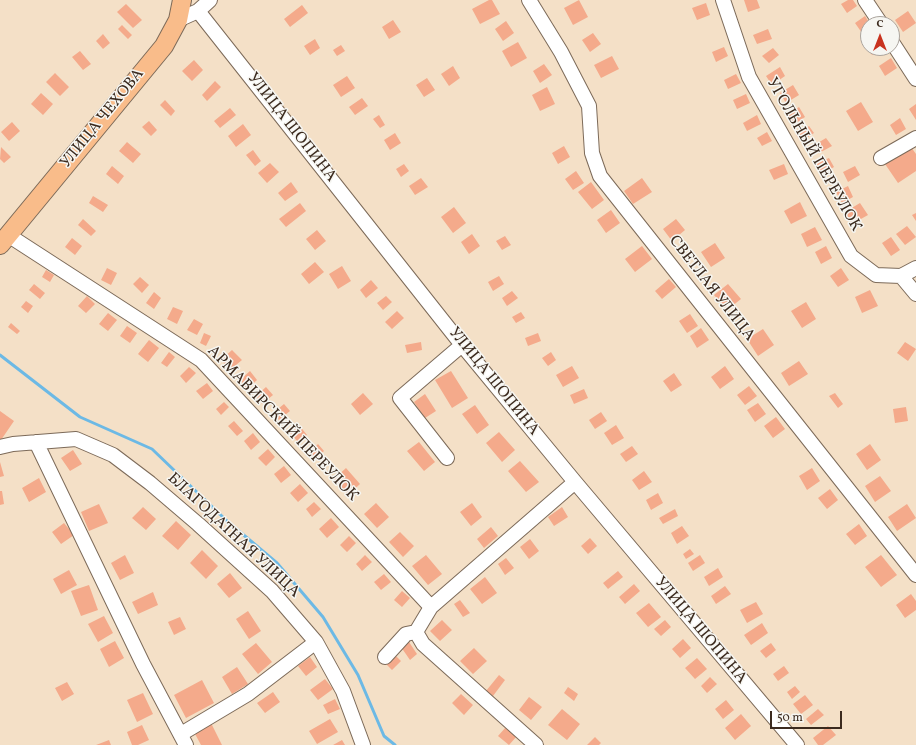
<!DOCTYPE html>
<meta charset="utf-8">
<style>
body{margin:0}
#map{position:relative;width:916px;height:745px;overflow:hidden;background:#f4e0c7;font-family:Vollkorn,serif}
canvas{display:block}
.north{position:absolute;left:860px;top:16px;width:40px;height:40px;box-sizing:border-box;background:#f6f6f2;border:1px solid #aba49d;border-radius:50%;rotate:0deg;font-size:11px;font-weight:700;line-height:16px;text-align:center;color:#3b2a1e}
.north::after{content:'';display:block;margin:auto;width:14px;height:18px;background:#c8321e;clip-path:polygon(50% 0,100% 100%,50% 72%,0 100%)}
.scale{position:absolute;left:770px;top:711px;width:72px;height:18px;box-sizing:border-box;border:2px solid #3b2a1e;border-top:0;padding-left:5px;font-size:12px;line-height:14px;white-space:nowrap;color:#3b2a1e;-webkit-text-stroke:3px #f6f6f2;paint-order:stroke}
</style>
<div id="map">
<canvas width="916" height="745"></canvas>
<div class="north">С</div>
<div class="scale">50 m</div>
</div>
<script>
const c = document.querySelector('canvas').getContext('2d');
c.lineJoin = 'round';
const poly = rows => new Path2D(rows.map(r => 'M' + r).join(''));
function trace(path, color, width, dash) { c.strokeStyle = color; c.lineWidth = width; c.lineCap = dash ? 'butt' : 'round'; c.setLineDash(dash || []); c.stroke(path); }
function paint(path, color) { c.fillStyle = color; c.fill(path, 'evenodd'); }
function drawText(font, color, halo, rows, align = 'center') {
  c.font = font + ' Vollkorn,serif'; c.lineWidth = 3; c.setLineDash([]); c.textBaseline = 'middle'; c.strokeStyle = halo; c.fillStyle = color; for (const [text, x, y, turn = 0] of rows) {
    c.save(); c.translate(x, y); c.rotate((+turn || 0) * Math.PI / 180); c.textAlign = isNaN(turn) ? turn : align; if (halo) c.strokeText(text, 0, 0); c.fillText(text, 0, 0); c.restore();
  }
}
const stream = poly([
 [0,355,80,417,152,449,227,521,277,563,323,617,358,675,384,736,395,745]
]);
const building = poly([
 [489,0,492,0,500,14,480,24,472,9],
 [579,0,588,17,573,25,564,8],
 [744,0,757,0,760,8,748,12],
 [848,0,853,0,857,6,847,13,841,4],
 [706,3,710,15,697,20,692,8],
 [126,4,142,20,133,28,117,12],
 [302,5,308,13,290,27,284,19],
 [908,11,916,23,903,32,895,20],
 [865,16,870,24,868,24,868,29,862,33,855,23],
 [393,20,401,32,389,39,382,27],
 [506,21,514,33,503,41,495,29],
 [122,25,132,35,128,39,118,29],
 [768,29,772,39,757,44,753,35],
 [593,33,601,44,590,52,582,40],
 [103,34,110,43,103,49,96,41],
 [315,39,320,48,310,55,304,46],
 [518,42,527,58,511,67,502,51],
 [868,43,868,48,883,48,872,55,865,44],
 [341,45,345,51,337,56,333,50],
 [724,47,728,56,716,62,712,52],
 [773,48,779,55,769,63,762,56],
 [80,51,91,64,83,70,72,57],
 [612,56,619,69,601,78,594,65],
 [891,58,897,68,885,76,879,66],
 [194,60,203,70,192,81,182,71],
 [544,64,552,75,540,83,533,71],
 [453,66,460,78,449,86,441,74],
 [780,67,785,76,772,85,766,76],
 [55,73,69,87,60,96,46,82],
 [736,74,741,83,728,89,724,80],
 [347,76,355,88,341,97,333,85],
 [427,78,435,90,424,97,416,85],
 [215,81,221,87,207,101,202,95],
 [793,85,799,95,786,103,780,93],
 [547,87,555,104,540,111,532,95],
 [41,93,53,104,43,115,31,104],
 [746,94,750,103,737,109,733,100],
 [362,98,368,106,355,115,349,107],
 [165,100,175,111,171,116,160,105],
 [861,102,873,122,858,131,846,111],
 [916,104,916,120,909,109],
 [799,107,805,117,793,125,786,116],
 [230,108,236,115,220,128,214,121],
 [379,115,385,125,380,128,373,119],
 [757,115,761,124,747,131,743,123],
 [900,118,906,129,896,135,890,125],
 [149,121,157,130,151,136,142,127],
 [12,122,20,131,9,141,1,132],
 [243,124,251,135,236,147,228,136],
 [809,126,814,133,801,142,796,135],
 [767,132,772,141,762,146,757,138],
 [395,133,401,143,390,150,384,140],
 [826,138,832,146,821,152,816,144],
 [127,142,141,154,133,163,119,151],
 [564,146,570,157,558,164,552,153],
 [1,147,11,157,4,163,0,159],
 [911,147,916,154,916,171,898,183,885,164],
 [253,150,261,161,255,166,246,155],
 [829,158,834,167,822,174,816,164],
 [270,163,279,172,267,183,258,173],
 [404,164,409,171,401,177,396,169],
 [784,164,788,174,774,180,769,170],
 [112,166,124,176,118,184,106,174],
 [855,166,860,175,848,182,843,172],
 [576,171,584,183,573,190,565,179],
 [421,178,428,187,415,195,409,186],
 [642,178,652,192,633,204,624,191],
 [291,182,298,192,285,201,278,193],
 [591,182,604,200,592,209,578,192],
 [848,186,853,197,842,203,836,192],
 [93,196,108,205,103,212,89,203],
 [800,202,807,216,791,224,784,211],
 [300,203,306,211,286,227,279,219],
 [860,203,868,215,852,224,845,212],
 [454,207,466,223,453,233,441,217],
 [611,210,620,223,606,233,597,220],
 [916,213,916,221,912,215],
 [83,219,96,231,91,236,78,225],
 [676,219,685,230,672,241,663,229],
 [907,226,916,237,905,245,896,234],
 [815,227,822,240,807,247,801,234],
 [317,230,326,241,315,250,306,239],
 [472,234,480,246,469,254,461,242],
 [505,236,511,245,502,250,496,241],
 [891,237,900,250,891,256,882,243],
 [72,238,82,246,75,255,65,247],
 [715,243,725,258,711,267,701,252],
 [642,246,652,259,635,272,625,259],
 [826,246,832,258,821,264,815,252],
 [315,262,324,272,309,284,301,274],
 [342,266,351,281,338,289,329,274],
 [107,268,117,273,111,285,101,280],
 [841,268,849,280,838,287,830,276],
 [46,270,54,275,50,282,42,277],
 [499,276,504,284,493,291,488,282],
 [140,277,149,285,142,293,133,284],
 [669,279,676,287,662,299,655,291],
 [371,280,378,288,366,298,360,290],
 [34,284,45,293,40,299,29,290],
 [728,284,741,299,727,310,714,295],
 [870,290,878,306,862,313,855,297],
 [512,291,518,298,507,306,502,298],
 [154,292,161,298,154,309,146,303],
 [87,296,95,304,86,313,78,306],
 [386,296,392,302,383,310,377,303],
 [26,301,33,306,28,313,21,307],
 [806,302,816,319,802,328,791,311],
 [173,307,183,311,177,324,167,319],
 [397,311,404,318,392,329,385,322],
 [521,312,525,318,516,323,512,317],
 [108,313,117,320,108,331,99,324],
 [690,314,698,326,687,333,679,321],
 [194,319,203,324,197,335,187,330],
 [11,323,20,331,17,334,8,327],
 [127,326,137,333,130,343,120,336],
 [701,328,709,340,697,348,690,336],
 [763,329,774,345,758,356,747,339],
 [204,333,211,336,206,346,200,343],
 [538,333,541,341,528,346,525,338],
 [149,340,159,348,148,362,138,354],
 [421,342,422,350,407,353,405,345],
 [905,342,916,349,908,361,897,353],
 [232,350,242,360,230,370,221,360],
 [169,352,175,357,167,367,161,363],
 [551,352,556,360,548,366,542,358],
 [799,361,808,374,789,386,781,373],
 [572,366,579,378,563,387,556,375],
 [725,366,734,379,720,389,711,377],
 [189,367,196,373,186,383,180,376],
 [250,371,257,380,247,389,240,380],
 [451,371,468,398,452,408,435,380],
 [674,373,682,385,671,392,663,381],
 [207,383,213,391,203,399,196,391],
 [749,386,757,396,745,405,737,395],
 [266,387,273,395,262,404,256,396],
 [584,389,588,398,574,404,570,395],
 [363,393,373,404,360,415,351,404],
 [835,393,843,404,838,408,829,396],
 [425,394,436,411,425,418,414,402],
 [224,402,229,407,221,415,216,409],
 [758,403,766,414,755,422,747,410],
 [284,404,290,411,279,420,273,413],
 [475,405,489,425,477,434,462,414],
 [906,407,908,421,895,423,893,409],
 [0,411,14,421,1,440,0,439],
 [601,412,607,421,595,429,589,420],
 [776,417,785,429,773,438,764,426],
 [234,421,243,431,237,436,228,426],
 [299,425,307,435,298,442,290,433],
 [616,425,624,438,612,445,604,433],
 [499,432,515,450,502,462,486,443],
 [253,433,260,442,251,450,244,441],
 [419,442,435,462,424,471,407,451],
 [318,444,324,451,315,459,309,453],
 [870,444,881,460,867,470,856,454],
 [632,446,638,454,626,462,620,454],
 [268,449,275,457,266,466,258,458],
 [73,450,82,464,70,471,61,458],
 [520,461,539,482,526,492,508,471],
 [0,462,4,476,0,477],
 [284,466,291,475,281,483,274,474],
 [346,468,360,484,348,495,334,479],
 [812,468,820,481,807,490,799,476],
 [644,471,652,482,639,490,632,480],
 [880,476,891,491,875,502,865,486],
 [39,478,46,492,29,502,22,488],
 [300,484,308,493,298,502,290,493],
 [830,489,838,500,827,509,818,498],
 [0,491,2,491,4,504,0,505],
 [658,493,663,503,651,510,646,500],
 [314,502,321,509,312,517,306,509],
 [376,503,389,517,377,528,364,514],
 [472,503,482,517,471,526,460,512],
 [99,504,108,523,89,531,81,512],
 [907,504,916,518,897,531,888,517],
 [143,507,156,519,146,530,132,518],
 [562,507,568,517,554,526,548,517],
 [675,509,678,516,663,524,659,518],
 [331,518,339,527,327,538,319,529],
 [176,521,191,535,178,550,162,536],
 [64,523,74,535,61,544,52,532],
 [859,524,867,536,855,545,846,534],
 [682,526,689,536,677,544,671,533],
 [491,527,498,536,484,548,477,539],
 [400,532,414,546,403,557,389,542],
 [349,536,356,543,347,552,340,545],
 [590,538,597,546,588,554,581,546],
 [530,539,539,551,529,559,520,547],
 [690,549,694,554,686,559,683,554],
 [202,550,218,566,206,579,190,563],
 [125,555,134,573,120,580,111,563],
 [365,555,372,562,362,571,356,564],
 [426,555,442,574,428,585,412,566],
 [700,555,705,563,693,571,688,563],
 [881,555,897,575,881,587,865,567],
 [506,558,514,568,505,575,498,564],
 [718,568,723,577,709,586,704,577],
 [69,570,77,585,61,594,53,579],
 [618,571,623,577,608,589,603,583],
 [230,573,242,588,229,598,217,584],
 [384,574,391,582,381,590,374,582],
 [485,577,497,593,482,604,470,589],
 [634,584,640,591,625,604,619,597],
 [89,585,98,610,81,616,71,591],
 [725,586,731,594,716,604,711,596],
 [402,591,410,598,402,607,394,600],
 [153,592,158,605,138,614,132,602],
 [911,594,916,601,916,610,905,618,896,605],
 [460,600,470,613,463,617,454,604],
 [756,602,763,614,747,623,740,610],
 [649,603,661,617,648,627,636,613],
 [248,611,261,631,249,639,236,619],
 [104,616,113,633,98,642,88,624],
 [180,617,186,629,174,635,168,622],
 [442,620,452,630,440,641,430,631],
 [665,620,671,627,661,636,654,629],
 [762,623,768,633,751,645,744,635],
 [683,639,691,648,680,658,672,649],
 [115,641,124,658,109,667,100,649],
 [409,642,417,654,410,660,401,647],
 [256,643,272,662,258,674,242,654],
 [771,643,776,650,766,658,760,651],
 [474,648,487,661,473,674,460,661],
 [394,654,401,661,392,670,385,663],
 [310,657,317,667,306,676,298,666],
 [697,658,707,669,695,679,685,668],
 [784,666,789,673,778,681,773,674],
 [237,667,248,684,232,694,222,677],
 [499,675,505,680,493,696,486,691],
 [710,677,717,684,707,693,701,686],
 [325,679,333,689,318,700,310,690],
 [202,680,214,703,186,718,174,695],
 [67,682,74,694,62,701,55,688],
 [795,686,800,692,792,699,787,692],
 [568,687,578,694,574,701,564,693],
 [273,692,280,702,265,713,257,703],
 [143,693,153,714,137,722,127,700],
 [461,694,473,705,464,715,452,703],
 [805,695,813,705,801,714,793,704],
 [529,697,542,707,531,720,519,710],
 [335,699,340,709,328,714,323,705],
 [726,700,734,710,723,719,715,709],
 [562,709,580,724,567,740,548,725],
 [818,709,824,715,811,725,806,719],
 [741,714,751,726,735,740,725,728],
 [330,719,338,732,317,744,309,731],
 [211,723,222,745,201,745,194,732],
 [142,725,149,740,138,745,132,745,127,732],
 [828,726,836,735,823,745,818,745,813,738],
 [506,727,517,736,509,745,498,736],
 [595,737,601,743,599,745,587,745],
 [109,740,111,745,96,745],
 [342,740,345,745,333,745]
]);
const minor = poly([
 [529,0,561,52,589,106,592,153,600,176,916,575],
 [723,0,749,77,851,256,876,275,901,276,916,268],
 [865,0,881,24],
 [198,11,462,345,575,482,797,745],
 [178,20,198,11,210,0],
 [892,42,916,79],
 [881,158,916,138],
 [8,235,201,360,431,607],
 [901,276,916,294],
 [36,442,143,664,186,745],
 [0,447,13,444,76,439,113,455,150,483,198,524,272,591,316,642,343,691,363,745],
 [447,458,400,398,462,345],
 [416,632,423,644,536,745],
 [385,657,406,634,416,632,431,607,575,482],
 [181,734,248,694,316,642]
]);
const major = poly([
 [0,245,164,46,178,20,182,0]
]);
const streetNames = [
 ["УЛИЦА ЧЕХОВА",103,119,-51],
 ["УЛИЦА ШОПИНА",291,128,52],
 ["УГОЛЬНЫЙ ПЕРЕУЛОК",813,155,60],
 ["СВЕТЛАЯ УЛИЦА",711,289,52],
 ["УЛИЦА ШОПИНА",493,382,51],
 ["АРМАВИРСКИЙ ПЕРЕУЛОК",282,424,46],
 ["БЛАГОДАТНАЯ УЛИЦА",233,536,43],
 ["УЛИЦА ШОПИНА",700,631,50]
];
trace(stream, '#6cb9e5', 3);
paint(building, '#f4aa8b');
trace(minor, '#7c6a59', 16);
trace(major, '#7c6a59', 20);
trace(minor, '#fff', 14);
trace(major, '#f9bc8a', 18);
drawText('16px', '#3b2a1e', '#f6f6f2', streetNames);
</script>
